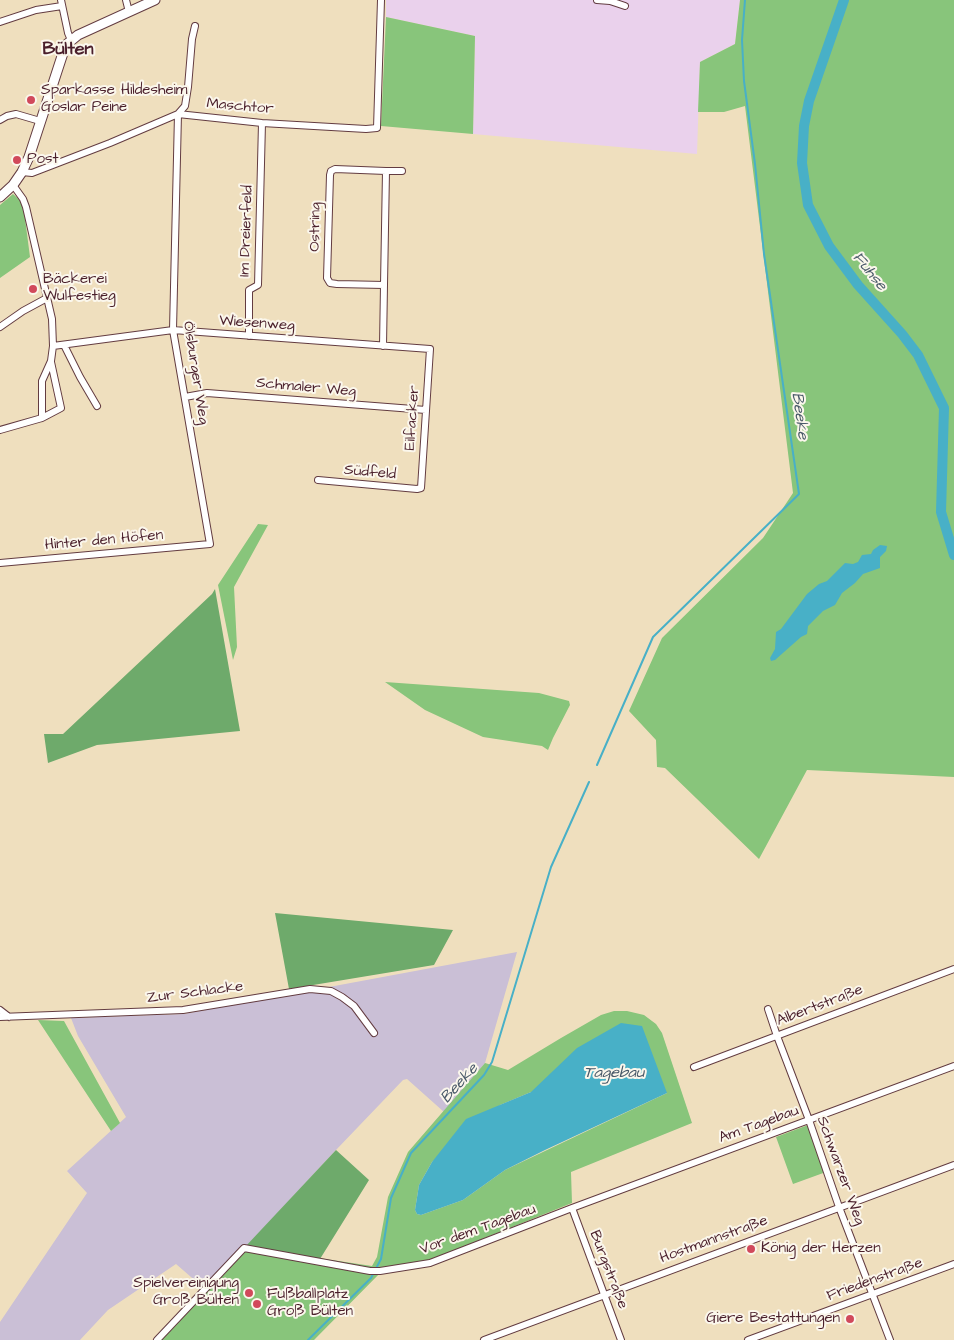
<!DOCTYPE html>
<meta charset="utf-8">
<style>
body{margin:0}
canvas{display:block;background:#efdfbe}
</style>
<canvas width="954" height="1340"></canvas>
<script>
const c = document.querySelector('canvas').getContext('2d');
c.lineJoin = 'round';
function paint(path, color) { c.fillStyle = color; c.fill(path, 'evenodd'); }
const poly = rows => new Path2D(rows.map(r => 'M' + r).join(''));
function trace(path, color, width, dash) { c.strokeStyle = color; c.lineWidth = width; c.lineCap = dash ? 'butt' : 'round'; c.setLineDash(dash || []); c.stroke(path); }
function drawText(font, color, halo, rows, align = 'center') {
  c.font = font + ' "Architects Daughter",sans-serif'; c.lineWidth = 4; c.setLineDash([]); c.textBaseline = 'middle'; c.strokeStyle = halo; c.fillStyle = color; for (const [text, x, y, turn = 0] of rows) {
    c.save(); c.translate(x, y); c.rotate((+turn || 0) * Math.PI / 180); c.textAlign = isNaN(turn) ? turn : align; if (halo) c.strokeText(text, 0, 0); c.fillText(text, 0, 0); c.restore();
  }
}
const built = poly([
 [386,0,740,0,735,44,700,62,697,154,473,134,475,36,386,17]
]);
const industrial = poly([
 [517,952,485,1063,444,1112,407,1079,403,1080,336,1150,206,1290,176,1264,108,1310,80,1340,0,1340,0,1322,87,1193,67,1171,126,1117,78,1036,71,1018,184,1014]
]);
const green = poly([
 [740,0,954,0,954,777,807,770,759,859,665,768,657,767,656,740,629,711,662,638,763,538,793,493,745,106,724,112,698,112,700,62,735,44],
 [386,17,475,36,473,134,381,126],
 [13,194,22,202,24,211,30,257,0,278,0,205],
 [258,524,268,525,234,587,237,647,233,660,218,585],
 [385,682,539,693,569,701,570,705,553,738,548,750,542,746,483,737,425,710],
 [614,1011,627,1011,644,1015,656,1024,662,1033,692,1123,571,1172,572,1203,430,1260,384,1269,314,1340,160,1340,245,1247,372,1266,377,1257,388,1197,408,1152,485,1063,508,1070,561,1038,601,1015],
 [531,1092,667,1093,505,1170,463,1200,421,1215,417,1214,415,1210,419,1185,432,1162,500,1105],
 [38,1020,64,1021,120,1123,111,1131],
 [808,1125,826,1172,793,1184,776,1137]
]);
const forest = poly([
 [215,589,240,731,97,745,48,763,44,734,63,734,212,594],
 [275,913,453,930,434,965,289,989],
 [336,1150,369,1180,320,1259,245,1247]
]);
const water = poly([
 [880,545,887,546,886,551,880,557,880,568,863,574,855,583,842,593,835,605,823,611,808,626,807,634,801,637,775,660,771,661,770,658,775,649,776,632,781,629,807,594,819,584,827,581,845,563,853,564,858,562,862,555,871,554,873,550],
 [621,1023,642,1026,667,1093,545,1150,505,1170,463,1200,421,1215,417,1214,415,1210,419,1185,432,1162,466,1119,531,1092,577,1048]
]);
const stream = poly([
 [597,765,653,637,799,494,764,254,755,164,744,81,742,40,745,0],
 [308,1340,371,1278,381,1259,391,1198,411,1153,484,1075,492,1062,551,867,589,782]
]);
const river = poly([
 [844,0,809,101,804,126,802,163,808,205,829,246,858,285,902,334,918,355,944,408,941,512,954,555]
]);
const street = poly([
 [61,0,68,33,71,40],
 [126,0,129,12],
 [597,0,610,1,625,6],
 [0,22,36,10,62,6],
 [0,120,7,116,16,114,40,121],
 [386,171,402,171],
 [22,172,32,173,110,143,178,114,262,123,366,129,377,128,381,0],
 [0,327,23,311,47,298],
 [249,336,249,290,258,285,262,123],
 [64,345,80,377,97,406],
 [53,346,173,330,430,349,421,488,417,489,318,480],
 [383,346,384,285,386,171,335,169,331,171,330,175,327,278,330,283,337,284,384,285],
 [185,397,207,393,426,410],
 [42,418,61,408,51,362],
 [0,430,42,418,42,381,51,361,53,346,52,319,26,207,23,199,13,185],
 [0,563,210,544,173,330,178,114,185,106,188,87,192,39,195,26],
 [768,1009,777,1036,809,1120,839,1207,890,1340],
 [0,1010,9,1017],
 [0,1017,183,1010,310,989,331,991,342,997,354,1006,374,1033],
 [694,1067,954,969],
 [572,1208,621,1340],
 [157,1340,244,1248,370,1271,380,1271,430,1263,572,1208,954,1066],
 [484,1340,954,1165],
 [748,1340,954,1264]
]);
const secondary = poly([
 [0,197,13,185,22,172,29,157,64,50,67,44,78,35,155,0]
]);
const markers = [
 [31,100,5,"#d1495b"],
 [17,160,5,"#d1495b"],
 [33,289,5,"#d1495b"],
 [751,1249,5,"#d1495b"],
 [249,1293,5,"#d1495b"],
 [257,1304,5,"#d1495b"],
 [850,1319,5,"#d1495b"]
];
const poiNames = [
 ["Sparkasse Hildesheim",41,91],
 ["Goslar Peine",41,108],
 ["Post",27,160],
 ["Bäckerei",43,280],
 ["Wulfestieg",43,297],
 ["König der Herzen",761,1249],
 ["Spielvereinigung",239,1284,"right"],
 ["Groß Bülten",239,1301,"right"],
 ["Fußballplatz",267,1295],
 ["Groß Bülten",267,1312],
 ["Giere Bestattungen",840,1319,"right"]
];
const streetNames = [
 ["Maschtor",240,107,5],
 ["Ostring",316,227,-89],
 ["Im Dreierfeld",247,231,-88],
 ["Wiesenweg",257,324,4],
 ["Ölsburger Weg",195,373,81],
 ["Schmaler Weg",306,388,5],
 ["Eilfacker",413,418,-86],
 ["Südfeld",370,473,5],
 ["Hinter den Höfen",104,541,-5],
 ["Zur Schlacke",195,993,-7],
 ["Albertstraße",820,1006,-21],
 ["Am Tagebau",759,1125,-20],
 ["Schwarzer Weg",840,1171,70],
 ["Vor dem Tagebau",478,1230,-20],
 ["Hostmannstraße",714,1240,-20],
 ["Burgstraße",608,1270,69],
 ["Friedenstraße",875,1280,-20]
];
const waterNames = [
 ["Fuhse",869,272,51],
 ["Beeke",799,416,82],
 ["Tagebau",614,1074],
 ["Beeke",460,1084,-48]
];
const quarterNames = [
 ["Bülten",68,50]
];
paint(built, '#ead1ec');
paint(industrial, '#cabfd6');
paint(green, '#88c57b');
paint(forest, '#6eaa6b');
paint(water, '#48b0c7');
trace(stream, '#48b0c7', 2);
trace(river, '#48b0c7', 10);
trace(street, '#633c41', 8);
trace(secondary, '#633c41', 11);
trace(street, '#fff', 6);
trace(secondary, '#fff', 9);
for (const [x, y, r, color] of markers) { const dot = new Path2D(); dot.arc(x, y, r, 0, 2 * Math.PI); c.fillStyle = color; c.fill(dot); trace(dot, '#fbf7ec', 2); }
drawText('15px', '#4a1f2b', '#fbf7ec', poiNames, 'left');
drawText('15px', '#4a1f2b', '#fbf7ec', streetNames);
drawText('italic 16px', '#495969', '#fbf7ec', waterNames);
drawText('bold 18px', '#4a1f2b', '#fbf7ec', quarterNames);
</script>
